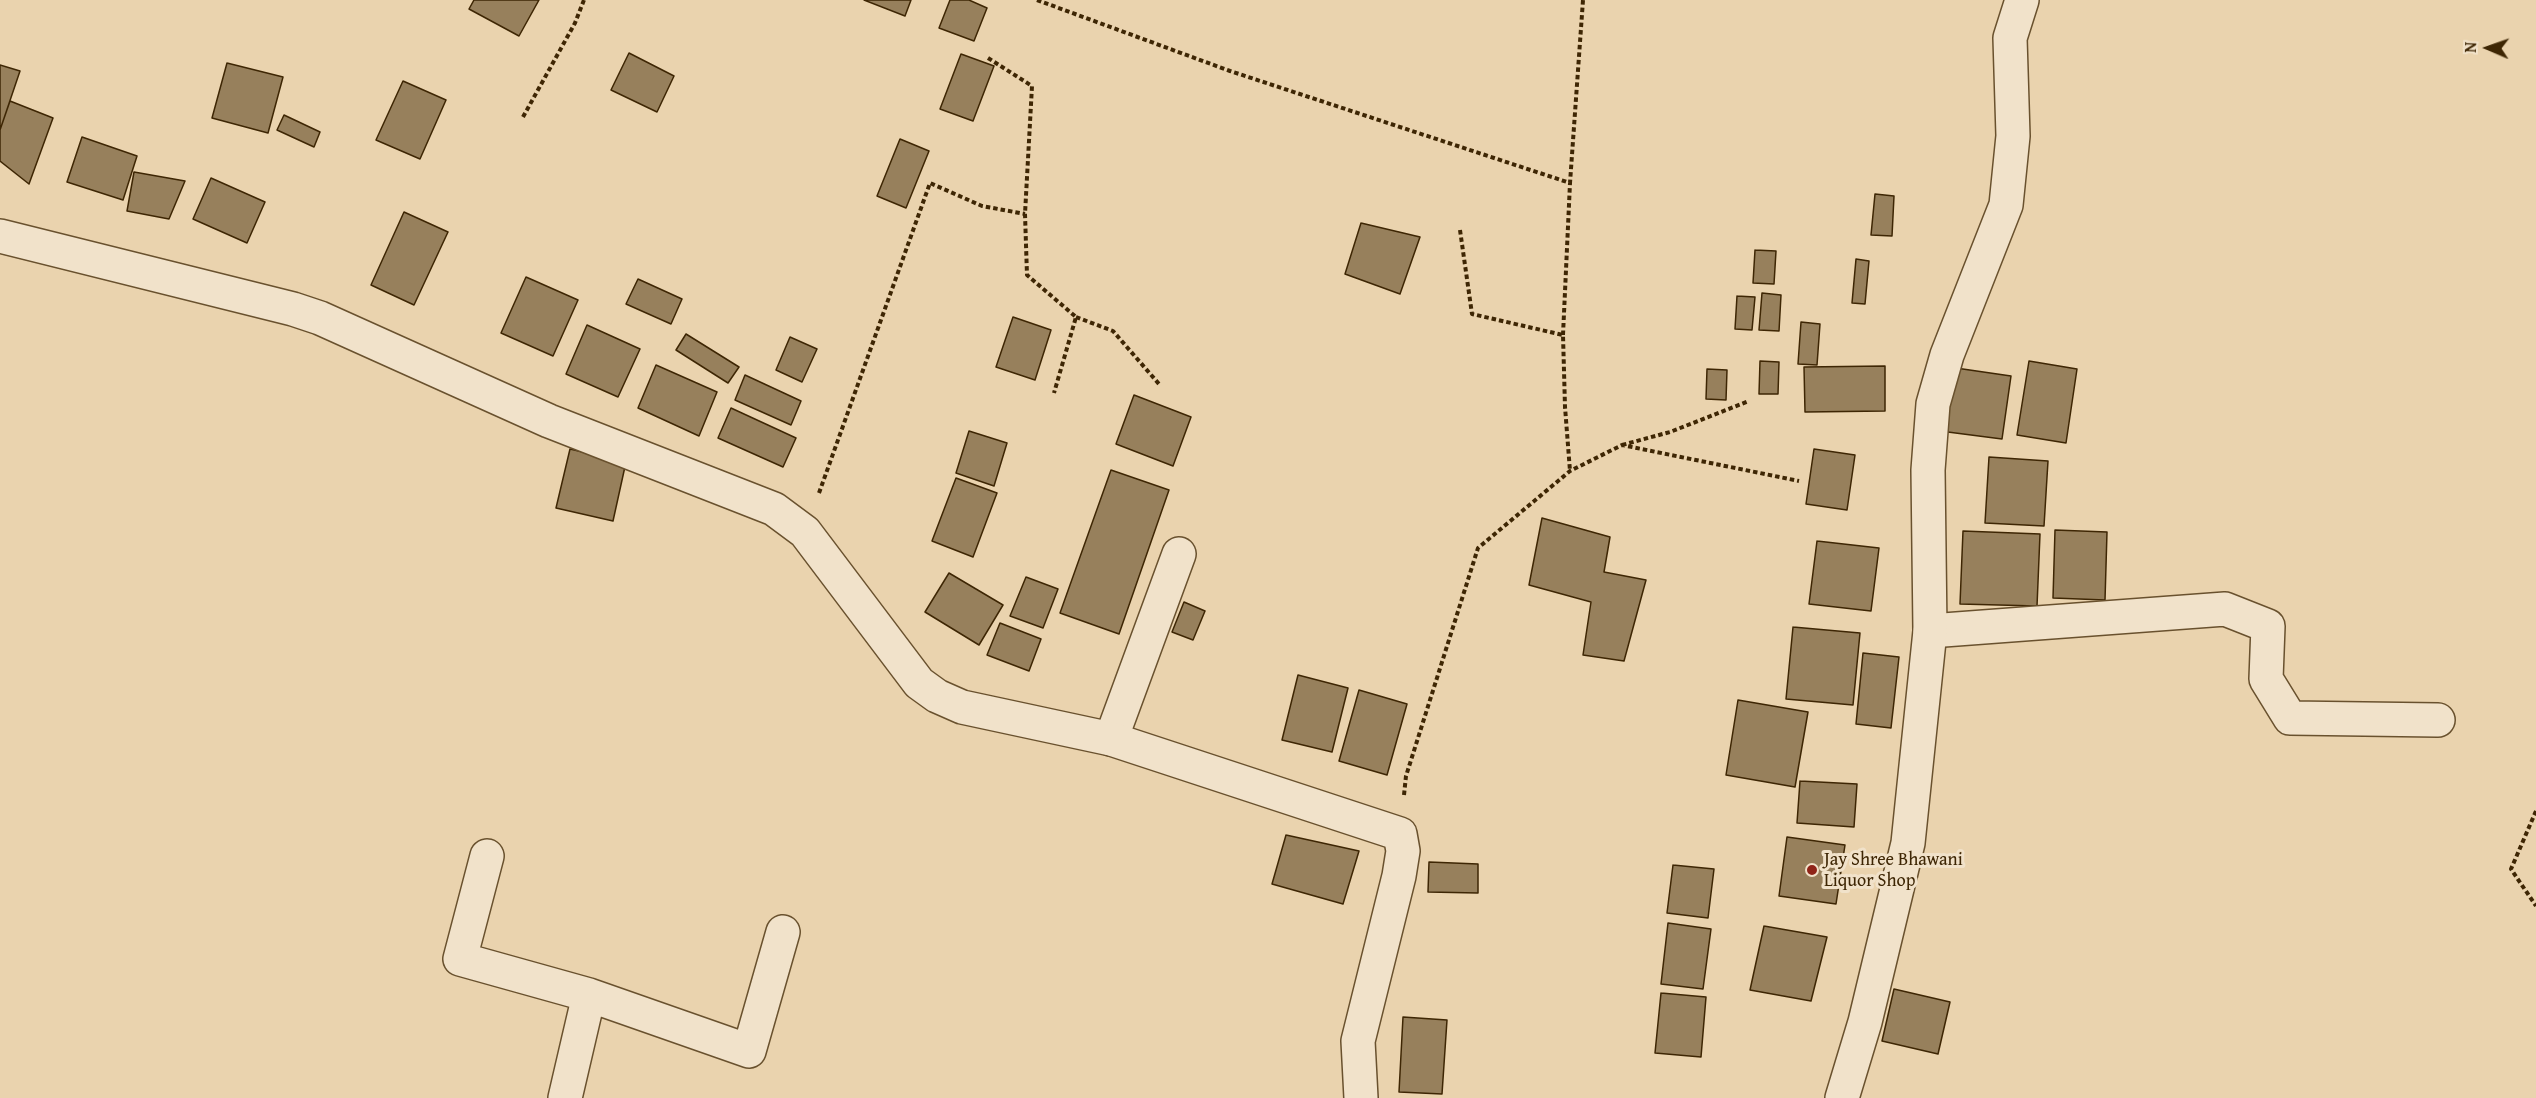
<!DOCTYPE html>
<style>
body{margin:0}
#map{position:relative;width:2536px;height:1098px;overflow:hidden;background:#ead3ae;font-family:"Gentium Book Plus",serif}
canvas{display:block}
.north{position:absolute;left:2458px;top:18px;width:60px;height:60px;-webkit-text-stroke:4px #f1e2ca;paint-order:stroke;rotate:272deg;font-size:16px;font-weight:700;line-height:24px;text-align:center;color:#3e2604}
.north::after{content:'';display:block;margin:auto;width:21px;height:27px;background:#3e2604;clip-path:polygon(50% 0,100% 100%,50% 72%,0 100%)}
</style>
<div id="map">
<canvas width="2536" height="1098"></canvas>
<div class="north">N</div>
</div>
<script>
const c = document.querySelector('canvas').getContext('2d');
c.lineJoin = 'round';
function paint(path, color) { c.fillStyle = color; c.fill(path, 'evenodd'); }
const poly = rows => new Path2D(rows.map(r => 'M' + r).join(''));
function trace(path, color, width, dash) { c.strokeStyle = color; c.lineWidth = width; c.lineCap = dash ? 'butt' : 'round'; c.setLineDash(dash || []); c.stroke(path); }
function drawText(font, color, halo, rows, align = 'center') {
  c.font = font + ' "Gentium Book Plus",serif'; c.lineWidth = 6; c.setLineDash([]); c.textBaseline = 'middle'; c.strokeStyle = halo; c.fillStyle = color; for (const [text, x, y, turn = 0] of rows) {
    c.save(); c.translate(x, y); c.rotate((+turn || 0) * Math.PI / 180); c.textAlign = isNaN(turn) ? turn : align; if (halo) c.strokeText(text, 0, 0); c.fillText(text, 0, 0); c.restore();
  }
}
const building = poly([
 [474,0,539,0,519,36,469,9,474,0],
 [864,0,911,0,905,16,864,0],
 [950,0,969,0,987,8,974,41,939,28,950,0],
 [629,53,674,76,657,112,611,90,629,53],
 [961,54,994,66,973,121,940,109,961,54],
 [227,63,283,77,268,133,212,118,227,63],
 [0,65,20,71,0,130,0,65],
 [403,81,446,100,420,159,376,140,403,81],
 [10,101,53,118,29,184,0,161,0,130,10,101],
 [284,115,320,132,314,147,277,130,284,115],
 [82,137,137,156,123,200,67,182,82,137],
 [900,139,929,151,906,208,877,196,900,139],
 [134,172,185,181,169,219,127,211,134,172],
 [211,178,265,202,247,243,193,219,211,178],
 [1875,194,1894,196,1892,236,1871,235,1875,194],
 [404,212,448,232,414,305,371,285,404,212],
 [1361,223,1420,237,1400,294,1345,274,1361,223],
 [1755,250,1776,251,1774,284,1753,283,1755,250],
 [1856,259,1869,261,1865,304,1852,303,1856,259],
 [526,277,578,300,553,356,501,333,526,277],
 [638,279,682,299,671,324,626,304,638,279],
 [1762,293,1781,295,1779,331,1759,330,1762,293],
 [1737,296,1755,297,1752,330,1735,329,1737,296],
 [1013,317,1051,330,1035,380,996,367,1013,317],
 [1801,322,1820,324,1817,365,1798,364,1801,322],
 [587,325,640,349,618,397,566,374,587,325],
 [686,334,739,367,728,383,676,350,686,334],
 [790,337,817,349,802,382,776,370,790,337],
 [1760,361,1779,362,1778,394,1759,394,1760,361],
 [2029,361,2077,369,2066,443,2017,435,2029,361],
 [656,365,717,392,699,436,638,408,656,365],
 [1885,366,1885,411,1805,412,1804,367,1885,366],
 [1949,367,2011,376,2002,439,1940,431,1949,367],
 [1707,369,1727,370,1726,400,1706,399,1707,369],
 [745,375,801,401,791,425,735,400,745,375],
 [1134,395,1191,417,1173,466,1116,444,1134,395],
 [731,408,796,438,783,467,718,438,731,408],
 [969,431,1007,443,994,486,956,473,969,431],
 [570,449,626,462,613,521,556,508,570,449],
 [1814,449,1855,455,1847,510,1806,504,1814,449],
 [1989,457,2048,461,2044,526,1985,523,1989,457],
 [1111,470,1169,490,1119,634,1060,613,1111,470],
 [956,478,997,493,973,557,932,541,956,478],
 [1542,518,1610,537,1604,572,1646,580,1624,661,1583,655,1591,602,1529,585,1542,518],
 [2055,530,2107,532,2105,600,2053,598,2055,530],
 [1963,531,2040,534,2037,606,1960,604,1963,531],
 [1817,541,1879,548,1871,611,1809,604,1817,541],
 [949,573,1003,605,979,645,925,612,949,573],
 [1026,577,1058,589,1043,628,1010,616,1026,577],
 [1184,602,1205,611,1193,640,1172,632,1184,602],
 [1000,623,1041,639,1029,671,987,655,1000,623],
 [1793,627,1860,633,1853,705,1786,699,1793,627],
 [1863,653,1899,657,1891,728,1856,724,1863,653],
 [1298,675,1348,688,1332,752,1282,740,1298,675],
 [1359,690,1407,704,1387,775,1339,761,1359,690],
 [1738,700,1808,712,1795,787,1726,775,1738,700],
 [1800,781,1857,784,1854,827,1797,823,1800,781],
 [1286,835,1359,851,1343,904,1272,884,1286,835],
 [1787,837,1845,845,1836,904,1779,896,1787,837],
 [1429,862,1478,864,1478,893,1428,892,1429,862],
 [1673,865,1714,869,1708,918,1667,913,1673,865],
 [1668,923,1711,929,1703,989,1661,984,1668,923],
 [1764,926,1827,937,1811,1001,1750,990,1764,926],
 [1894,989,1950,1002,1938,1054,1882,1041,1894,989],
 [1661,993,1706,997,1701,1057,1655,1053,1661,993],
 [1403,1017,1447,1020,1442,1094,1399,1092,1403,1017]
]);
const path = poly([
 [1037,0,1230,71,1570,183,1583,0],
 [988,58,1032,86,1025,214,1027,275,1076,317,1054,393],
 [523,117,575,23,584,0],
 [1460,230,1472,314,1563,335,1565,407,1570,471],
 [1076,317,1113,331,1159,384],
 [1563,335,1570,183],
 [1622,445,1670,432,1749,401],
 [819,493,930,183,982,206,1025,214],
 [1404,795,1406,776,1478,548,1570,471,1622,445,1799,481],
 [2536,811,2511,869,2536,906]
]);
const minor = poly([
 [1930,631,2225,609,2268,626,2266,679,2290,718,2438,720],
 [1111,739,1179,554],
 [487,856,460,959,589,995],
 [565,1098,589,995,749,1051,783,932]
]);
const tertiary = poly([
 [0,236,293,309,320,318,549,421,774,509,805,532,919,683,937,696,962,707,1111,739,1400,834,1403,851,1399,876,1358,1041,1361,1098],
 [1842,1098,1865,1022,1908,843,1930,631,1928,470,1933,404,1947,355,2006,205,2013,136,2010,38,2022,0]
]);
const markers = [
 [1812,870,6,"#8f2418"]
];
const poiNames = [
 ["Jay Shree Bhawani",1824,860],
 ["Liquor Shop",1824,881]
];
paint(building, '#97805c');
trace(building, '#3e2604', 1.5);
trace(minor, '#69512e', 36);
trace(tertiary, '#69512e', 36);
trace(path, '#3e2604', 4, [4.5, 3]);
trace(minor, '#f1e2ca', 33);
trace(tertiary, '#f1e2ca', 33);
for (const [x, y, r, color] of markers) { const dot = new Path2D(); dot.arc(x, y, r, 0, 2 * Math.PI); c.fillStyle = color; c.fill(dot); trace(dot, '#f1e2ca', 2); }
drawText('18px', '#3e2604', '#f1e2ca', poiNames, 'left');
</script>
